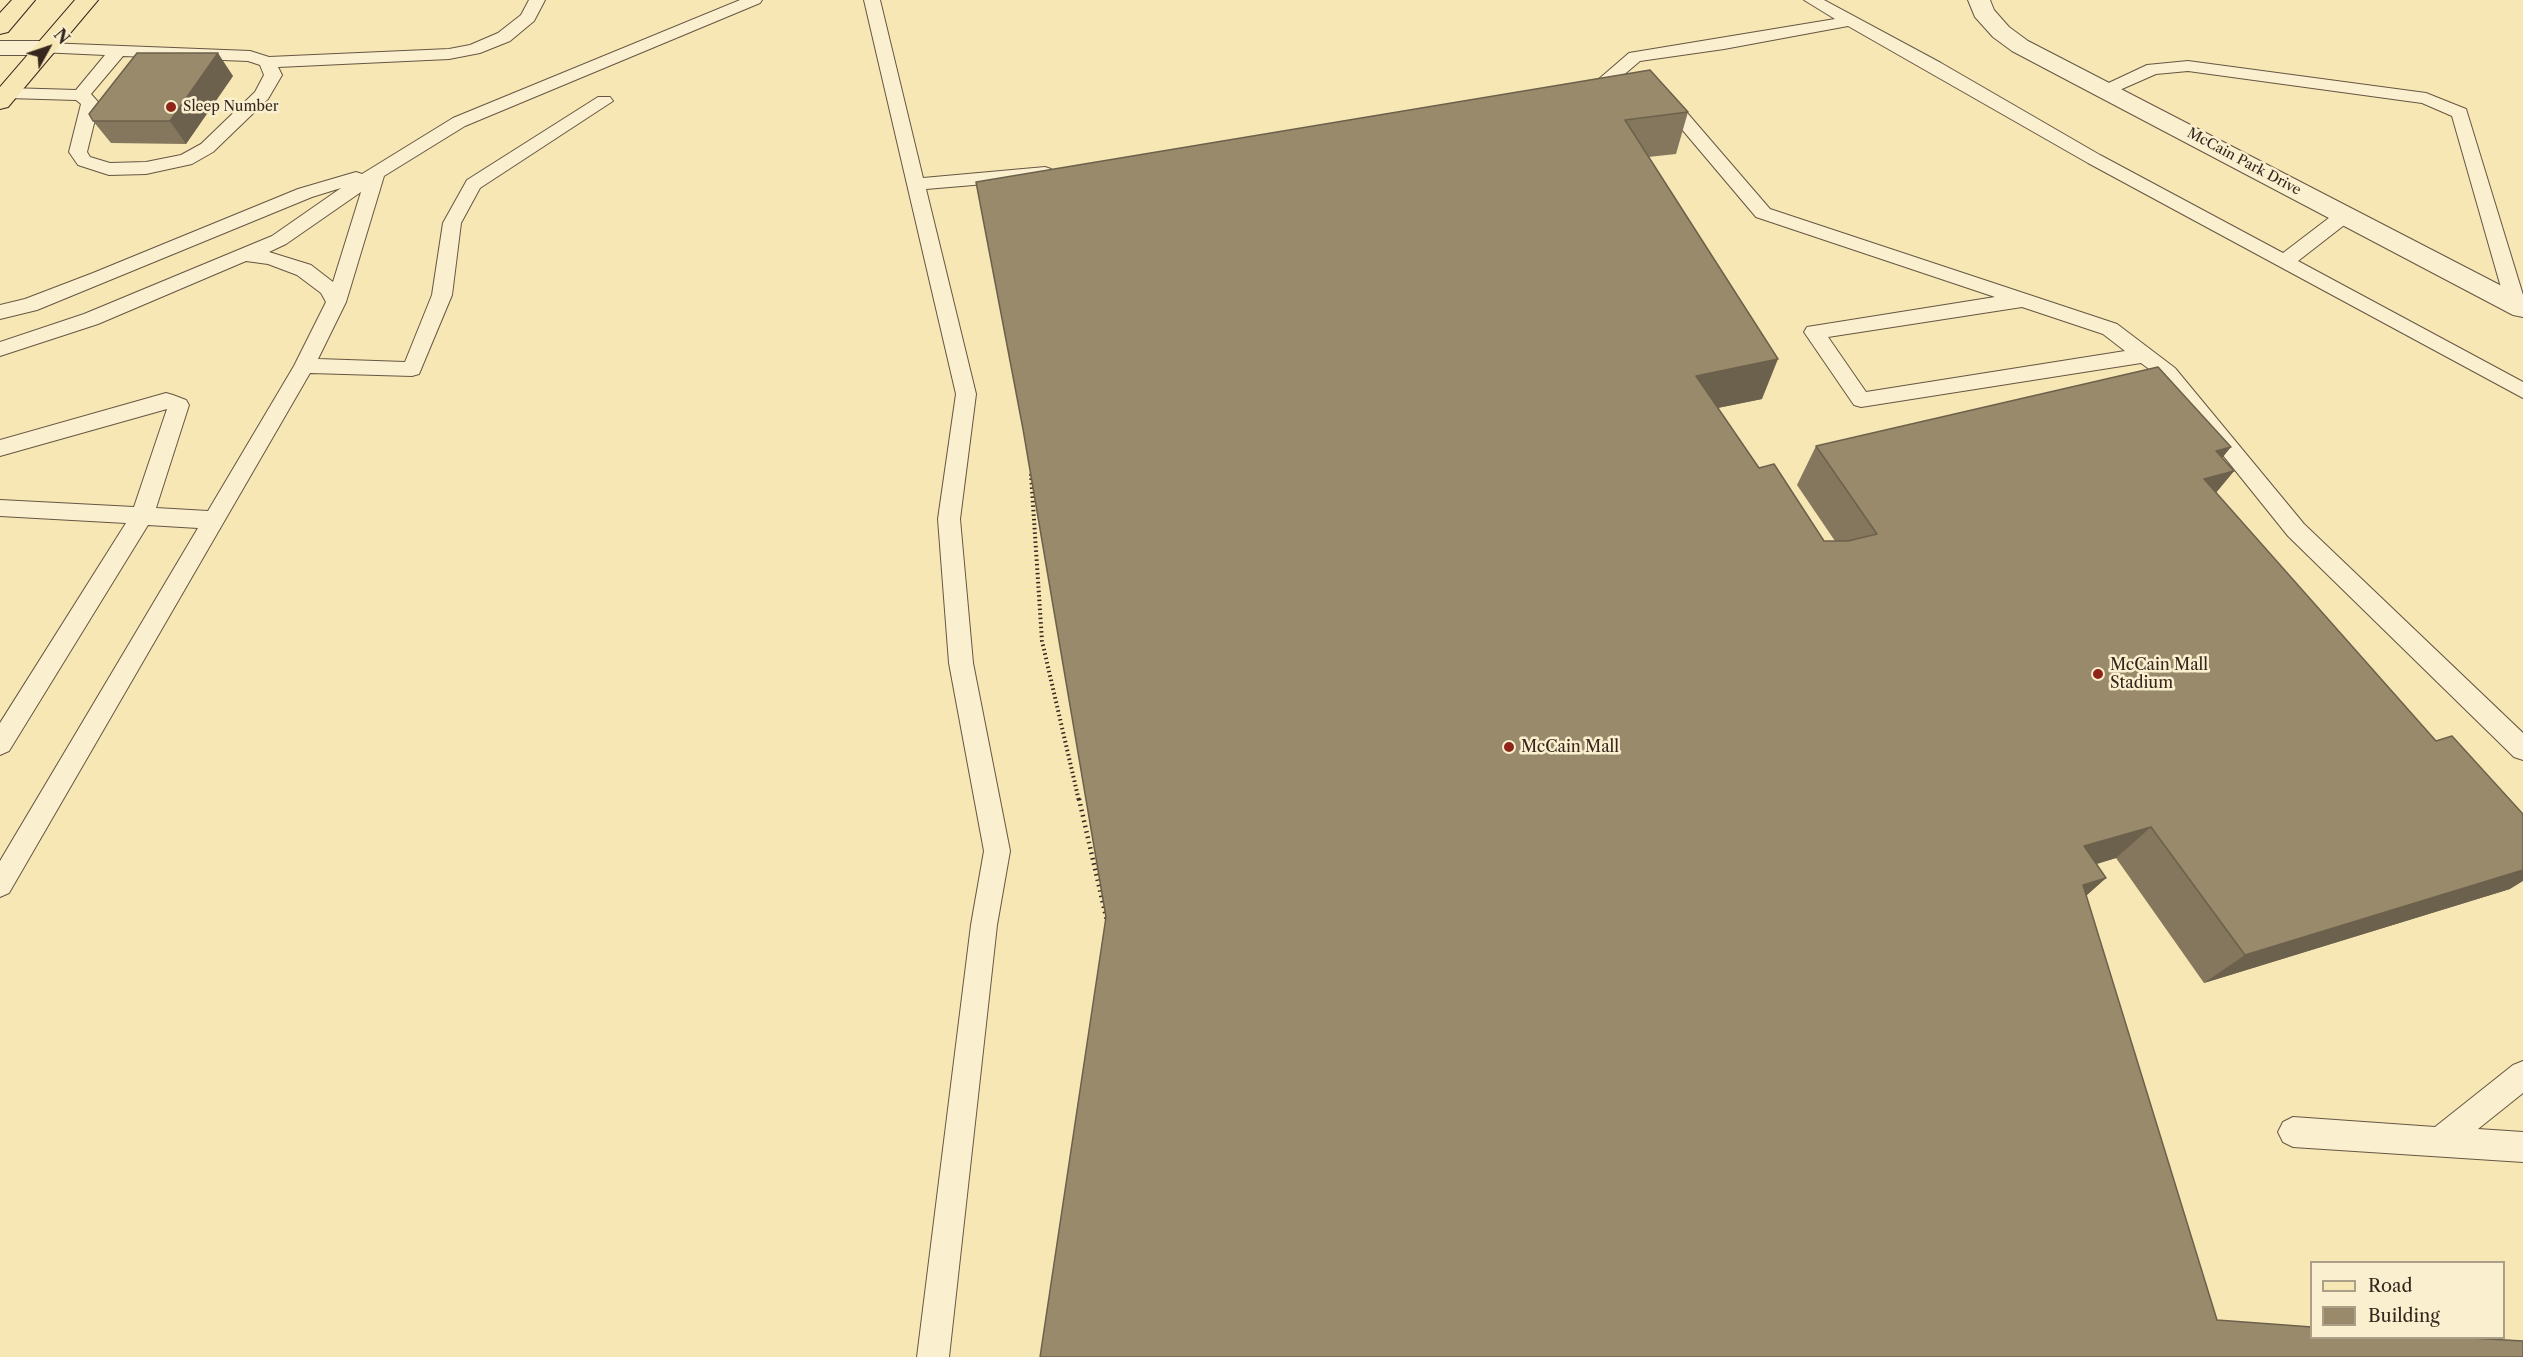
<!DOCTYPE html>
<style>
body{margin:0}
#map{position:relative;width:2523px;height:1357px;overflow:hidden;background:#f7e7b4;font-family:"Libre Caslon Text",serif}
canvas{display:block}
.legend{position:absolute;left:2310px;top:1261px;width:195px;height:78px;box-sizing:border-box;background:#faefce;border:2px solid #ac9f87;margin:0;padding:8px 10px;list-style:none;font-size:18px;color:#36261d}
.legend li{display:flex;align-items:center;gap:12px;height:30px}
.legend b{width:30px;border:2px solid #ac9f87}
.north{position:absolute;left:18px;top:18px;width:60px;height:60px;-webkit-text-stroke:4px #faefce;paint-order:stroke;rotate:50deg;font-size:16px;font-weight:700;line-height:24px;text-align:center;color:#36261d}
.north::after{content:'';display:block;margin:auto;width:21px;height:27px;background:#36261d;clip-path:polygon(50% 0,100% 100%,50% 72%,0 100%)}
</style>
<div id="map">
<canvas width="2523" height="1357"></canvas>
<ul class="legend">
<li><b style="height:8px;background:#f7e7b4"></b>Road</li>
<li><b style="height:16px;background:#9a8a6c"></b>Building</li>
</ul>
<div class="north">N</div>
</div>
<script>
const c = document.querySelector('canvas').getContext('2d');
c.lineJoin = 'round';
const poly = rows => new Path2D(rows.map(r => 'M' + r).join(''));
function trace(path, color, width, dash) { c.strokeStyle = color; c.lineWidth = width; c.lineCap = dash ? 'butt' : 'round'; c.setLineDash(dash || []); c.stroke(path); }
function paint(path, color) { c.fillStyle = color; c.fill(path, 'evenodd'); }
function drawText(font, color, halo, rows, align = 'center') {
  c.font = font + ' "Libre Caslon Text",serif'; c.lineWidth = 5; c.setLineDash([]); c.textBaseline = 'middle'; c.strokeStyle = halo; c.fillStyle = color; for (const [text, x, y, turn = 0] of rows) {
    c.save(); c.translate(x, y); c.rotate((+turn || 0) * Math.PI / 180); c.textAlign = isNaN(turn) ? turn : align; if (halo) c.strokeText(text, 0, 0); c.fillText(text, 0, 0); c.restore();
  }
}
const pathFar1 = poly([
 [1031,474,1042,641,1079,801]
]);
const path = poly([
 [1079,799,1107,921]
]);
const lane = poly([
 [529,0,545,0,534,21,510,41,480,53,449,59,278,67,282,75,268,99,213,152,192,164,146,174,109,175,78,165,69,152,81,104,76,100,8,98,0,94,2,89,8,88,76,90,105,55,40,52,38,48,46,43,250,51,269,57,449,49,470,45,498,33,521,15,529,0],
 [123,56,248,61,260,65,264,75,255,92,201,144,181,155,146,162,110,163,90,157,87,152,99,103,91,94,123,56],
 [740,0,762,0,760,3,465,126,384,176,346,302,318,359,405,362,432,295,443,223,467,180,598,97,610,97,613,101,480,188,461,223,452,295,419,374,412,376,310,373,9,893,0,897,0,861,198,528,148,525,9,751,0,755,0,723,126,523,0,516,0,500,134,507,167,409,0,456,0,440,166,393,173,395,186,400,189,405,156,508,208,511,294,366,326,302,321,293,297,275,268,264,246,261,98,324,0,356,0,342,84,314,272,236,341,188,312,197,37,310,0,319,0,305,25,299,93,273,298,189,356,172,362,174,453,118,740,0],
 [361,192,333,282,311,265,269,252,286,244,361,192],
 [864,0,880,0,923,178,1045,167,1051,169,1054,173,1051,177,1045,179,926,189,976,394,960,519,973,663,1010,851,997,925,949,1357,917,1357,971,925,984,851,949,663,938,519,956,394,864,0],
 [1804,0,1824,0,1941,63,2100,155,2283,253,2338,211,2352,211,2354,215,2352,219,2298,261,2523,382,2523,398,2088,163,1848,26,1724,49,1640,61,1593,101,1581,101,1578,97,1629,53,1835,19,1804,0],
 [2188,61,2426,93,2466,109,2523,295,2523,310,2516,312,2509,310,2506,305,2452,116,2422,103,2188,71,2156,74,2106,96,2100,95,2097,91,2100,87,2147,65,2188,61],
 [1664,92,1670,93,1770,209,2117,324,2175,368,2304,524,2523,733,2523,760,2514,757,2288,536,2161,378,2141,363,1861,407,1854,405,1804,332,1807,327,1995,297,1756,217,1658,101,1655,97,1658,93,1664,92],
 [2022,307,2103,334,2125,351,1866,392,1828,337,2022,307],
 [2523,1061,2523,1093,2478,1129,2523,1132,2523,1162,2293,1147,2283,1142,2278,1132,2283,1122,2293,1117,2435,1127,2513,1065,2523,1061]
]);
const street = poly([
 [1968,0,1990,0,1994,10,2009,27,2028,41,2523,297,2523,317,2513,315,2012,51,1993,37,1975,17,1968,0],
 [0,41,46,41,54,43,58,48,54,53,46,55,0,55,0,41]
]);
const primary = poly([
 [12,0,35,0,8,32,0,34,0,13,12,0],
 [75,0,98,0,8,107,0,109,0,87,75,0]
]);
const wall = poly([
 [1650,70,1688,112,1676,154,1648,157,1762,399,1718,408,1759,468,1824,541,1835,541,1797,485,1816,446,2222,458,2234,471,2216,493,2510,889,2204,983,2116,858,2097,864,2106,878,2086,896,1040,1357,1106,917],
 [233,76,186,144,111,143,93,121]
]);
const shadedWall = poly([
 [218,53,233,76,186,144,170,121],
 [1778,359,1762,399,1682,415,1696,376],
 [2231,447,2206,478,2234,471,2201,510,2198,486,2216,451],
 [2151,827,2116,858,2051,877,2084,846],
 [2523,870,2523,881,2510,889,2204,983,2245,955],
 [2106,878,2072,908,2083,885]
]);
const building = poly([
 [137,53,218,53,170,121,93,121,89,114,137,53],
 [1650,70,1688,112,1625,120,1778,359,1696,376,1759,468,1774,464,1824,541,1848,541,1877,534,1816,446,2158,367,2231,447,2216,451,2234,471,2204,479,2436,741,2452,736,2523,814,2523,870,2245,955,2151,827,2084,846,2106,878,2083,885,2217,1320,2312,1327,2312,1338,2471,1338,2523,1341,2523,1357,1040,1357,1106,917,1023,429,976,182,1650,70]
]);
const markers = [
 [171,107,6,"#8f2418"],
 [2098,674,6,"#8f2418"],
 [1509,747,6,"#8f2418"]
];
const farPoinames = [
 ["Sleep Number",183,107]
];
const farStreetnames = [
 ["McCain Park Drive",2244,162,28]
];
const poiNames = [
 ["McCain Mall",2110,665],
 ["Stadium",2110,683],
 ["McCain Mall",1521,747]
];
trace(lane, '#665643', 2);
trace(street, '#665643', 2);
trace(primary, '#36261d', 2);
trace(pathFar1, '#36261d', 4, [1.5, 3]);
trace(path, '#36261d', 4.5, [1.5, 4]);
paint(lane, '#faefce');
paint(street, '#faefce');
paint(primary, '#f7e7b4');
paint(wall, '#84775d');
paint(shadedWall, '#6c614c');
paint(building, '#9a8a6c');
trace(building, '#6c614c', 1.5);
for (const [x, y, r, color] of markers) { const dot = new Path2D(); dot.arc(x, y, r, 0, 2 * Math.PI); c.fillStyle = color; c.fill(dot); trace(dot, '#faefce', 2); }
drawText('14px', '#36261d', '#faefce', farPoinames, 'left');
drawText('14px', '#36261d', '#faefce', farStreetnames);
drawText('16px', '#36261d', '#faefce', poiNames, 'left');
</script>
